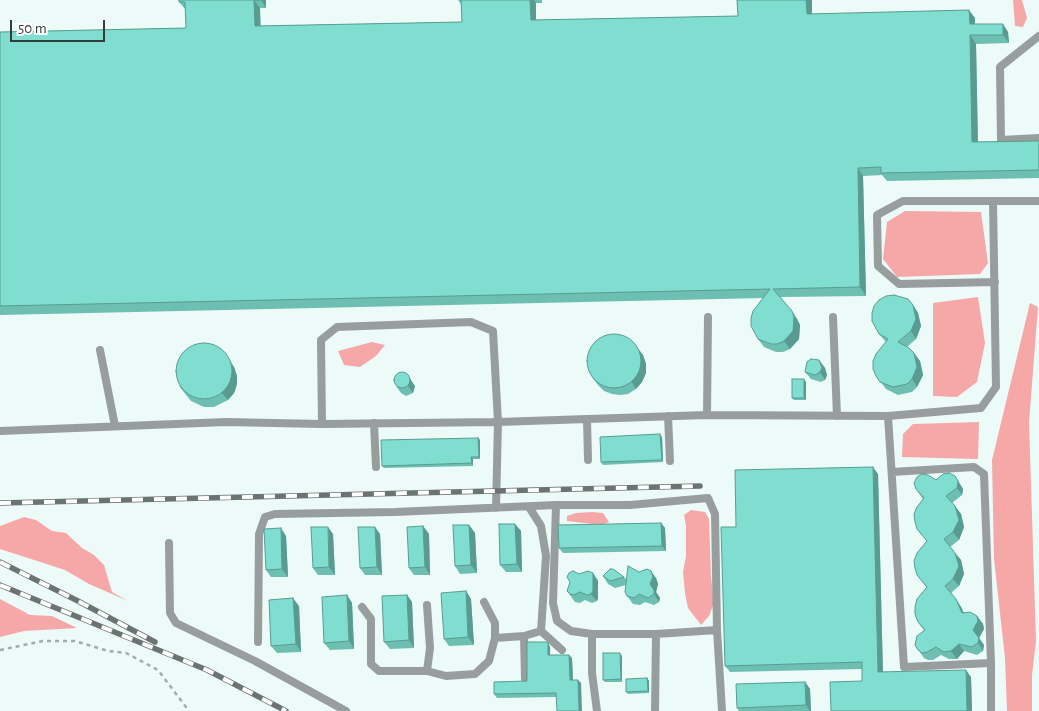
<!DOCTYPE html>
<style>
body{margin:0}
#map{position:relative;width:1039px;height:711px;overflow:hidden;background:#ecfbf8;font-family:"Alegreya Sans",sans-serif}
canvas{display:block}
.scale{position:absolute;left:10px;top:20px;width:95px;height:22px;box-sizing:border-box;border:2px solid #363c3b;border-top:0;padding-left:6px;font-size:15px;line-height:18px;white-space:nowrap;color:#363c3b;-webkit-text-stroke:4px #fff;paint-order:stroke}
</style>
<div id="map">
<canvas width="1039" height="711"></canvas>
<div class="scale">50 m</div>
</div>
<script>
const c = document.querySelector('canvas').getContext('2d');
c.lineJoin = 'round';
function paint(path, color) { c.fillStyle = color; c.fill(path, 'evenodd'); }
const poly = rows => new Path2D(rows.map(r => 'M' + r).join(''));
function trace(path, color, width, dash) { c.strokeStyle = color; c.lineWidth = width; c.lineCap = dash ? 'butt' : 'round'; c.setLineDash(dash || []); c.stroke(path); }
const forest = poly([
 [1013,0,1022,0,1027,18,1023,27,1015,26],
 [905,211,981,212,988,263,980,274,897,277,883,259,887,222],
 [978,297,985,343,977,382,957,397,933,396,933,303],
 [1030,303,1038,307,1029,422,1036,641,1032,675,1032,711,1007,711,1005,658,994,559,992,460],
 [372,342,385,345,376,356,360,367,344,365,338,351],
 [979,422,978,459,902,457,903,434,913,424],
 [691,510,705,512,709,519,711,577,714,603,709,616,701,625,688,608,685,593,683,572,686,556,686,526,684,515],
 [592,512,603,513,609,522,601,525,567,521,567,516,576,513],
 [24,517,36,520,52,531,66,533,82,548,94,555,104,565,112,592,128,601,89,584,65,570,0,549,0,526],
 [0,599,30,615,52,616,77,628,24,631,0,637]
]);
const path = poly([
 [0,650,43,641,75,641,108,651,126,653,158,670,189,711]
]);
const lane = poly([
 [1039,36,1000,67,1001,140,1039,138],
 [995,282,899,284,878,266,877,215,903,201,1039,201],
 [833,317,837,416],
 [100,350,115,426],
 [707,415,708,317],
 [668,416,670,461],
 [888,416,904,667,991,663],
 [587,419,588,460],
 [374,423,376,467],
 [322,424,321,340,337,327,471,322,493,331,498,422,496,508],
 [0,431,226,422,322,424,498,422,707,415,888,416,981,408,996,387,993,201],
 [892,472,974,467,984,474,991,663,991,711],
 [556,505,553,603,557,621,571,631,592,634,656,634,717,630],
 [169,543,170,613,176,623,255,661,346,711],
 [427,605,430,648,427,671],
 [362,607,371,619,371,664,379,671,427,671,446,676,475,674,489,661,495,638,495,623,484,602],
 [541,631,562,650],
 [592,634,592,673,597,711],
 [524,636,525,679],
 [495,638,524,636,541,631,546,556,541,526,529,507],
 [258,642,259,534,265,517,275,514,395,512,556,505,630,505,708,498,715,514,717,630,722,711],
 [655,711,656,634]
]);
const rail = poly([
 [0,503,700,486],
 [0,562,76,600,155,642],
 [0,585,207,670,286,711]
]);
const wall = poly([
 [266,0,266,8,260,8,260,26,462,22,461,4,458,0,542,0,542,3,536,3,536,20,738,16,737,0,812,0,812,14,975,18,975,24,1008,32,1009,43,976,44,978,142,1039,141,1039,178,887,181,882,175,863,176,866,296,780,297,797,319,800,325,799,339,790,349,783,352,776,352,764,347,758,339,764,298,0,315,0,32,186,28,186,10,179,2],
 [913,305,918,313,921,326,916,339,907,347,920,361,923,375,917,387,912,392,898,395,886,389,876,376,886,342,879,334],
 [643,355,646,364,646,373,642,382,636,389,628,394,620,395,612,394,604,391,598,385,592,377],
 [819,360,825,368,827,375,825,380,821,382,811,379,805,372],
 [234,367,237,376,237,384,234,393,228,400,214,407,204,407,191,401,179,386],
 [806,382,806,400,794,400,792,398],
 [396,386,415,386,413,393,406,396,401,393],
 [662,437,663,462,603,465,601,462],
 [478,438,480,440,480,459,473,459,473,466,384,468,382,466],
 [878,474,883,672,971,677,972,711,831,711,862,681,862,669,730,672,725,666,736,527],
 [955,476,963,489,962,495,952,503,961,514,964,527,959,540,950,547,961,560,964,574,959,586,951,593,961,607,964,613,977,616,983,624,984,629,979,638,984,645,983,651,977,655,964,651,957,659,949,659,941,655,933,660,928,660,924,658,915,645,924,630,918,622,927,588,917,575,927,541,917,529,923,499,916,489,936,480],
 [661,523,665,528,666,551,563,553,559,548],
 [515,524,521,531,522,572,506,572,500,565],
 [469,525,475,533,477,573,460,574,455,566],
 [423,526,429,534,430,575,414,575,409,568],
 [333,534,335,575,318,575,313,568],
 [380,534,382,575,365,575,360,568],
 [286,536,288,577,271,577,266,570],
 [639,572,656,578,658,584,656,592,660,598,659,602,654,605,645,602,640,605,633,604,627,596,626,585,615,588,608,584,603,576,624,577,627,580],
 [593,573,598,581,598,598,597,601,592,603,585,600,580,603,575,602,567,591,579,574],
 [466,591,471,599,474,645,449,646,444,639],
 [347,595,352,603,354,649,330,650,324,643],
 [407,595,412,602,414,648,390,649,384,642],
 [299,606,301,652,277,653,271,646],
 [548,643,550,647,550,655,569,655,572,658,573,680,578,680,581,683,556,697,497,698,494,694,527,681],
 [622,656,622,682,605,682,603,680],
 [647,678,649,681,649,693,628,694,626,692],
 [805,682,810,689,811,711,739,711,737,708]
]);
const shadedWall = poly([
 [254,0,260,8,261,34,255,26],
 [261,0,266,0,266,8],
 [530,0,534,0,536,3,536,28,531,20],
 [806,0,812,0,812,22,807,14],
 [969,10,975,18,975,33,970,24],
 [1003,24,1008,32,1009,43,1003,35],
 [970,35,976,44,978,150,972,142],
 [858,168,863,176,866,296,860,287],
 [913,305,918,313,921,326,916,339,911,331],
 [792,311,797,319,800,325,799,339,790,349,784,341],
 [637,347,643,355,646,364,646,373,642,382,636,389,631,381],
 [914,353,920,361,923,375,917,387,912,379],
 [229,359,234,367,237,376,237,384,234,393,228,400,222,393],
 [819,360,825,368,827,375,825,380,820,372],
 [407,374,415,386,413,393,408,386],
 [804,379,806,382,806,400,804,398],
 [660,434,662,437,663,462,662,460],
 [478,438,480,440,480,459,479,457],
 [471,457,473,459,473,466,472,463],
 [873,467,878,474,883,679,878,672],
 [955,476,963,489,962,495,957,488],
 [955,506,961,514,964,527,959,540,953,532],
 [661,523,665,528,666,551,662,546],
 [515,524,521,531,522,572,517,564],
 [469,525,475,533,477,573,471,565],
 [423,526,429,534,430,575,425,567],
 [328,527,333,534,335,575,329,567],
 [375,527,380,534,382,575,377,567],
 [281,528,286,536,288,577,282,569],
 [955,553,961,560,964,574,959,586,953,579],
 [651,571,656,578,658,584,656,592,660,598,659,602,654,594,650,584],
 [593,573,598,581,598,598,597,601,591,594],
 [466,591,471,599,474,645,468,637],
 [347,595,352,603,354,649,349,641],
 [407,595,412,602,414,648,409,640],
 [293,598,299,606,301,652,296,644],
 [956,599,961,607,967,621,962,613],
 [977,616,983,624,984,629,979,638,984,645,983,651,978,643,973,630],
 [548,643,550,647,550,659,548,655],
 [959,644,964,651,957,659,951,651],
 [620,653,622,656,622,682,621,679],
 [569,655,572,658,573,683,570,680],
 [966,670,971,677,972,711,967,711],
 [647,678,649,681,649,693,648,691],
 [578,680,581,683,582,711,579,711],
 [805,682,810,689,811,711,810,711,806,705]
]);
const building = poly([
 [179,0,261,0,254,0,255,26,462,22,461,0,530,0,531,20,738,16,737,0,806,0,807,14,969,10,970,24,1003,24,1003,35,970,35,972,142,1039,141,1039,170,881,173,881,167,858,168,860,287,773,289,792,311,794,317,793,331,784,341,777,344,771,344,758,339,751,326,751,318,753,311,770,289,0,306,0,32,186,28,185,2,179,2,179,0],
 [894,295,908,299,913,305,916,319,911,331,898,342,909,348,914,353,917,367,912,379,907,384,893,387,880,382,876,376,873,369,873,361,876,354,888,339,879,334,872,321,872,313,874,306,879,300,886,296,894,295],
 '587 361a27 27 0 1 1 54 0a27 27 0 1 1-54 0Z',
 '176 371a28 28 0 1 1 56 0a28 28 0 1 1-56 0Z',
 [811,359,819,360,822,368,820,372,815,375,805,372,807,362,811,359],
 '394 380a8 8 0 1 1 16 0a8 8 0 1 1-16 0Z',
 [792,379,804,379,804,398,792,398,792,379],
 [660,434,662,460,601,462,600,437,660,434],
 [478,438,479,457,471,457,472,463,382,466,381,440,478,438],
 [873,467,878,672,966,670,967,711,831,711,830,682,862,681,862,662,725,666,721,527,736,527,735,470,873,467],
 [949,473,955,476,958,481,957,488,946,496,955,506,959,520,953,532,944,539,955,553,959,566,953,579,945,586,956,599,962,613,970,612,977,616,978,621,973,630,979,638,978,643,972,647,959,644,951,651,944,652,936,647,927,652,922,653,918,650,915,645,917,636,925,630,918,622,915,614,915,607,917,599,927,587,917,575,915,568,914,561,917,553,927,541,917,529,915,522,914,514,917,507,924,498,916,489,914,483,917,477,922,474,928,475,936,480,943,474,949,473],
 [661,523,662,546,559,548,558,525,661,523],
 [499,524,515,524,517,564,500,565,499,524],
 [453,525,469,525,471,565,455,566,453,525],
 [423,526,425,567,409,568,407,527,423,526],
 [311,527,328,527,329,567,313,568,311,527],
 [358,527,375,527,377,567,360,568,358,527],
 [281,528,282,569,266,570,264,529,281,528],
 [628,566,639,572,647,569,651,571,653,577,650,584,654,590,654,594,648,598,639,594,634,598,627,596,625,592,628,566],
 [610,569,613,569,624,577,610,581,603,576,610,569],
 [573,571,579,574,588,571,593,573,593,591,591,594,587,595,580,592,574,595,570,594,567,591,570,582,567,577,569,573,573,571],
 [466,591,468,637,444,639,441,593,466,591],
 [347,595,349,641,324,643,322,597,347,595],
 [407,595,409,640,384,642,382,596,407,595],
 [293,598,296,644,271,646,269,600,293,598],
 [527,642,546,642,548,643,548,655,569,655,570,680,578,680,579,711,557,711,556,693,494,694,494,682,527,681,527,642],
 [603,653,620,653,621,679,603,680,603,653],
 [647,678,648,691,626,692,626,679,647,678],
 [805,682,806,705,737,708,736,684,805,682]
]);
paint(forest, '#f6a7a8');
trace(path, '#a1acaa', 2.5, [4, 4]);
trace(lane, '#989e9d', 8);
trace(rail, '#6b7472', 5.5);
trace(rail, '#fff', 4, [11]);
paint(wall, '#6dbfb2');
paint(shadedWall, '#599b91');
paint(building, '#7fdecf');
trace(building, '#599b91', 1);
</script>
